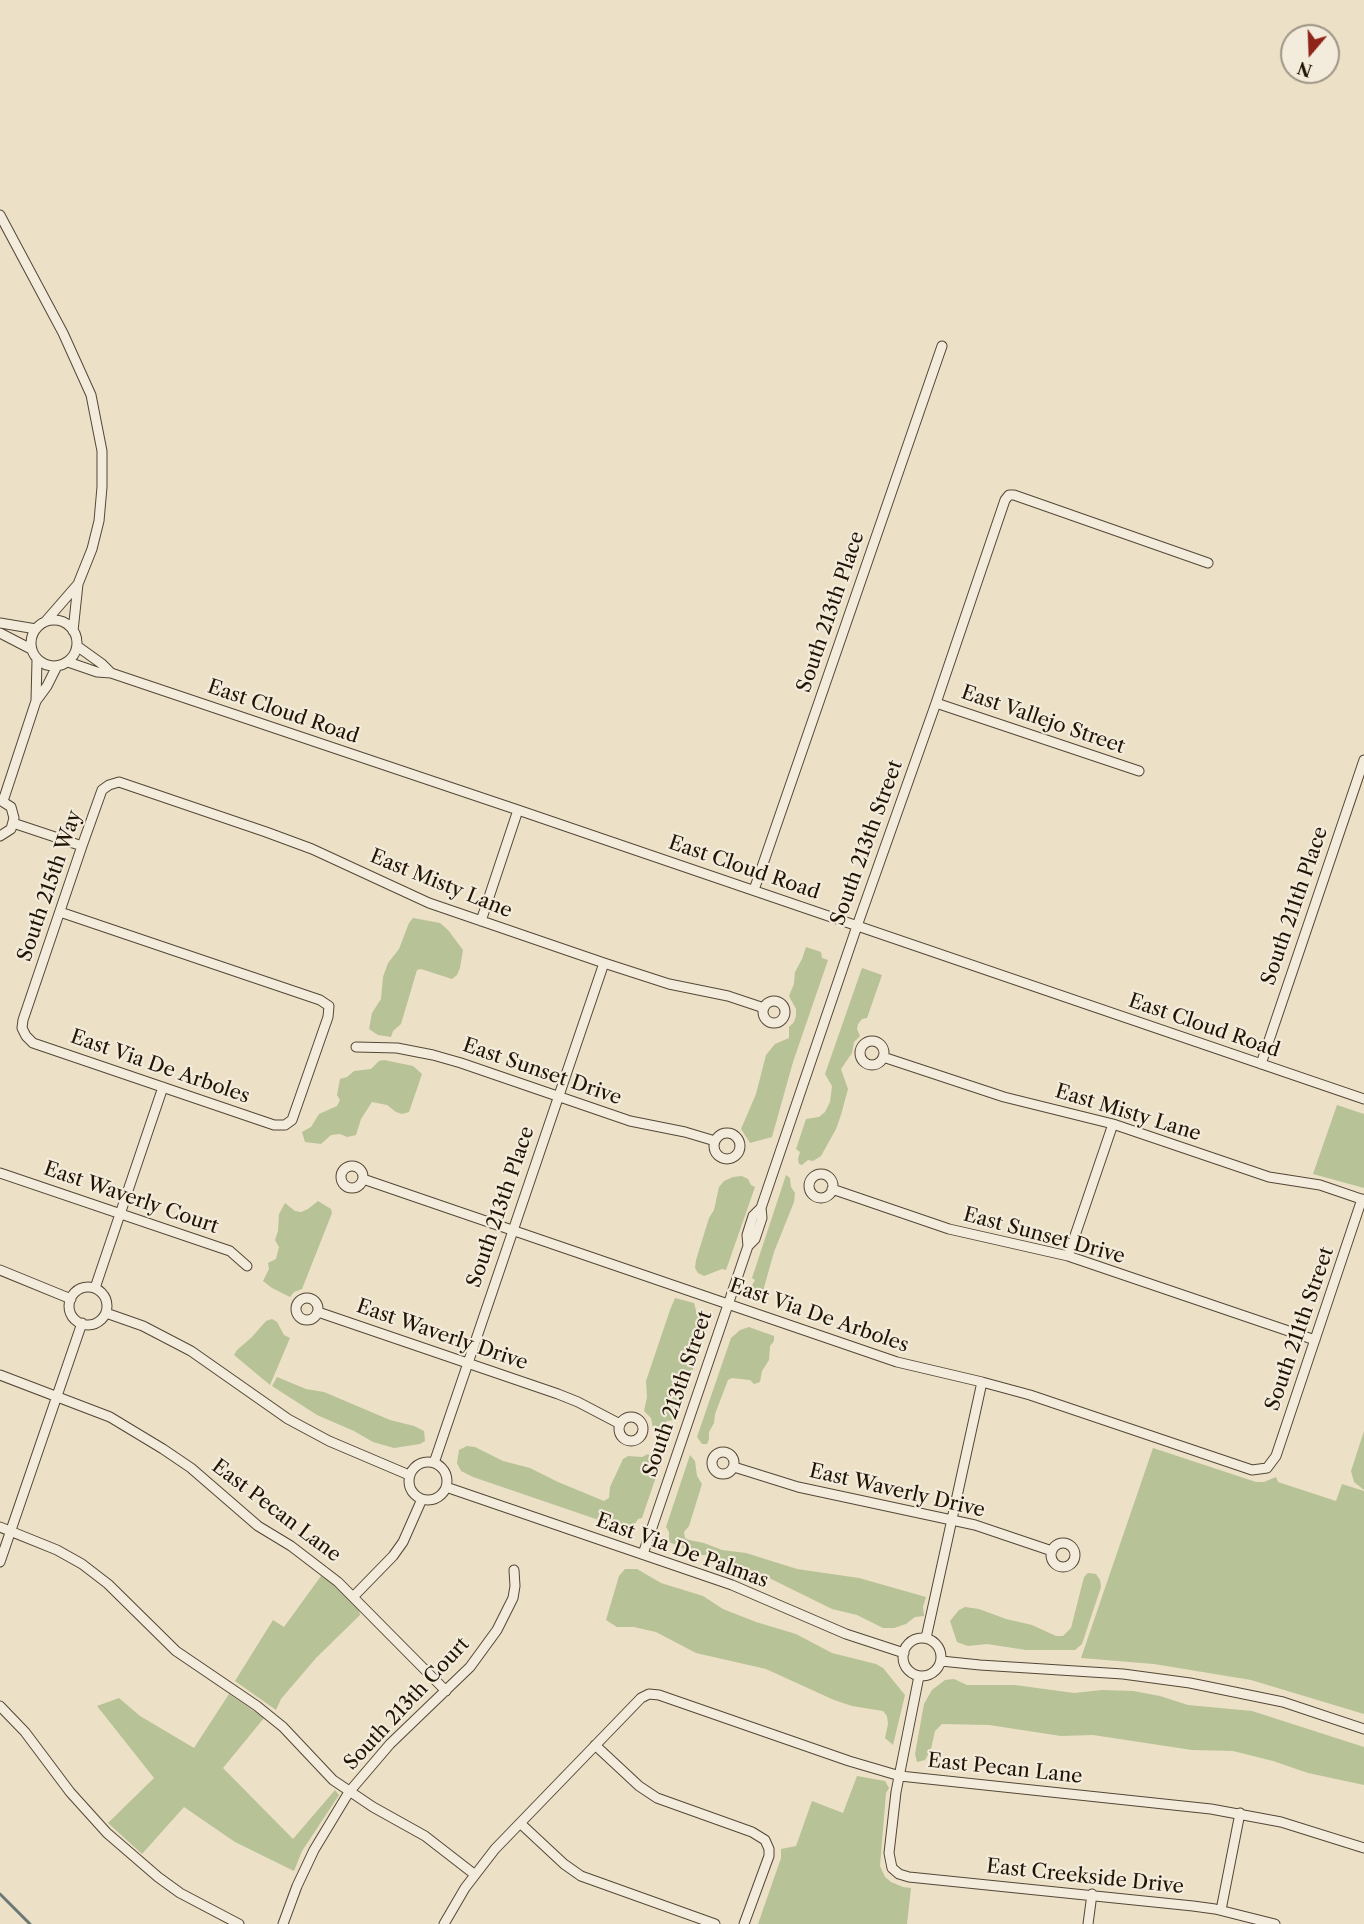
<!DOCTYPE html>
<style>
body{margin:0}
#map{position:relative;width:1364px;height:1924px;overflow:hidden;background:#ece0c7;font-family:"Libre Caslon Text",serif}
canvas{display:block}
.north{position:absolute;left:1280px;top:24px;width:60px;height:60px;box-sizing:border-box;background:#f3ebdb;border:2px solid #9f9585;border-radius:50%;rotate:199deg;font-size:16px;font-weight:700;line-height:24px;text-align:center;color:#221405}
.north::after{content:'';display:block;margin:auto;width:21px;height:27px;background:#8f2418;clip-path:polygon(50% 0,100% 100%,50% 72%,0 100%)}
</style>
<div id="map">
<canvas width="1364" height="1924"></canvas>
<div class="north">N</div>
</div>
<script>
const c = document.querySelector('canvas').getContext('2d');
c.lineJoin = 'round';
function paint(path, color) { c.fillStyle = color; c.fill(path, 'evenodd'); }
const poly = rows => new Path2D(rows.map(r => 'M' + r).join(''));
function trace(path, color, width, dash) { c.strokeStyle = color; c.lineWidth = width; c.lineCap = dash ? 'butt' : 'round'; c.setLineDash(dash || []); c.stroke(path); }
function drawText(font, color, halo, rows, align = 'center') {
  c.font = font + ' "Libre Caslon Text",serif'; c.lineWidth = 4.5; c.setLineDash([]); c.textBaseline = 'middle'; c.strokeStyle = halo; c.fillStyle = color; for (const [text, x, y, turn = 0] of rows) {
    c.save(); c.translate(x, y); c.rotate((+turn || 0) * Math.PI / 180); c.textAlign = isNaN(turn) ? turn : align; if (halo) c.strokeText(text, 0, 0); c.fillText(text, 0, 0); c.restore();
  }
}
const green = poly([
 [413,918,440,923,448,930,463,950,460,968,457,975,452,979,421,969,417,970,401,1024,393,1031,391,1037,378,1035,369,1029,372,1013,381,999,383,977,388,963,399,949,409,923],
 [806,947,821,952,822,958,828,960,793,1062,772,1137,750,1143,741,1129,756,1094,766,1055,775,1044,789,1038,789,1027,794,1022,796,1016,796,1009,789,996,794,984,795,972,802,959],
 [862,968,882,975,867,1018,862,1019,858,1024,857,1029,860,1036,854,1042,852,1053,841,1069,848,1089,841,1115,836,1129,821,1156,813,1161,808,1160,802,1165,799,1164,798,1159,800,1152,796,1149,806,1119,819,1117,825,1112,830,1102,832,1086,825,1074],
 [384,1060,413,1066,422,1074,409,1112,402,1114,396,1112,387,1105,372,1102,361,1119,356,1135,347,1137,340,1134,331,1135,321,1144,305,1142,302,1132,311,1127,319,1114,337,1106,340,1100,337,1095,340,1079,347,1077,354,1071,371,1069,379,1061],
 [1337,1105,1364,1114,1364,1188,1313,1174],
 [786,1175,790,1178,791,1187,795,1193,794,1202,774,1252,763,1291,756,1297,751,1295,749,1291,755,1280,752,1278],
 [742,1176,748,1179,751,1185,755,1187,726,1270,722,1269,704,1276,698,1273,695,1268,696,1260,709,1218,714,1210,719,1187,724,1181,733,1177],
 [318,1201,331,1209,332,1213,302,1289,294,1292,290,1297,272,1288,263,1281,269,1269,268,1263,276,1259,279,1247,275,1240,278,1231,279,1214,285,1203,295,1211,301,1212,308,1209],
 [675,1298,694,1303,697,1314,702,1318,702,1324,707,1329,675,1420,667,1421,663,1427,653,1428,651,1418,644,1411,647,1397,646,1381,670,1310],
 [272,1319,277,1322,284,1335,290,1338,270,1385,234,1355,237,1350,252,1337,266,1321],
 [749,1327,774,1336,774,1341,770,1346,769,1360,762,1371,760,1382,754,1384,750,1380,732,1378,728,1380,715,1414,714,1423,709,1432,709,1439,707,1444,702,1444,697,1437,731,1338,740,1330],
 [277,1377,306,1389,324,1392,390,1420,414,1426,424,1431,425,1441,420,1444,394,1448,373,1442,354,1431,317,1415,272,1386],
 [1364,1431,1364,1490,1354,1482,1351,1471],
 [467,1446,475,1447,503,1461,530,1468,558,1482,604,1501,609,1498,610,1487,623,1459,628,1456,642,1457,648,1454,660,1465,642,1518,638,1519,633,1527,628,1530,473,1477,461,1471,457,1463,459,1450],
 [1153,1448,1256,1482,1264,1482,1276,1477,1278,1482,1336,1501,1342,1484,1364,1491,1364,1714,1251,1680,1154,1664,1081,1658],
 [690,1455,695,1461,697,1476,702,1484,689,1526,684,1532,685,1538,689,1540,704,1543,722,1550,746,1553,797,1569,859,1578,926,1597,923,1607,924,1616,915,1617,906,1624,894,1628,883,1628,857,1615,832,1609,761,1574,707,1555,699,1555,669,1542,669,1532,666,1527],
 [625,1569,637,1569,661,1583,703,1596,723,1609,756,1622,796,1634,832,1653,876,1664,883,1668,905,1695,893,1745,885,1738,888,1724,887,1716,883,1711,852,1706,834,1700,766,1669,696,1653,656,1632,634,1627,617,1627,606,1620,619,1576],
 [1088,1573,1096,1574,1100,1580,1101,1587,1082,1644,1075,1650,1026,1650,987,1644,968,1646,957,1642,950,1621,959,1610,965,1607,979,1609,1006,1619,1032,1625,1056,1636,1063,1636,1071,1628,1084,1577],
 [321,1576,337,1587,359,1610,360,1615,316,1658,281,1699,276,1710,235,1681,273,1620,284,1627],
 [954,1679,967,1685,1015,1685,1074,1693,1102,1690,1133,1691,1160,1696,1188,1705,1252,1711,1364,1747,1364,1785,1308,1773,1273,1761,1233,1751,1192,1750,1093,1735,1061,1736,989,1725,942,1724,935,1731,931,1749,925,1760,917,1762,915,1754,924,1704,932,1690,945,1680],
 [229,1694,264,1718,223,1768,293,1839,335,1790,339,1795,302,1851,294,1871,235,1842,184,1807,142,1854,108,1823,154,1778,97,1706,119,1698,140,1716,194,1748],
 [857,1776,885,1781,889,1788,886,1793,880,1866,885,1877,891,1882,903,1887,911,1888,907,1924,758,1924,781,1858,781,1849,796,1846,812,1801,843,1813]
]);
const stream = poly([
 [0,1894,30,1924]
]);
const minor = poly([
 [0,215,63,333,91,395,102,451,102,487,99,521,92,549,78,584,45,622],
 '31 643a23 23 0 1 1 46 0a23 23 0 1 1-46 0Z',
 [0,623,36,629],
 [73,631,78,584],
 [0,633,31,649],
 [77,646,102,664,111,673],
 [68,662,97,672,111,673,518,810,1364,1099],
 [36,701,37,660],
 [936,703,1139,771],
 [0,800,11,807,14,818,11,829,0,836],
 [3,801,36,701,47,686,57,666],
 [13,823,82,846],
 [754,890,942,346],
 [60,912,320,1000,329,1006,328,1017,292,1120,285,1125,274,1125,33,1043,26,1036,22,1028,23,1020,82,846,102,790,109,785,119,782,266,832,312,849,429,903,604,963,669,984,728,996,764,1008],
 [481,921,518,810],
 '763 1012a11 11 0 1 1 22 0a11 11 0 1 1-22 0Z',
 '860 1053a12 12 0 1 1 24 0a12 12 0 1 1-24 0Z',
 [356,1047,397,1048,433,1055,461,1063,630,1121,685,1132,715,1141],
 [883,1057,1004,1097,1113,1124,1269,1177,1320,1185,1364,1200],
 [1261,1064,1364,760],
 '714 1146a13 13 0 1 1 26 0a13 13 0 1 1-26 0Z',
 '341 1177a11 11 0 1 1 22 0a11 11 0 1 1-22 0Z',
 [0,1173,230,1251,247,1266],
 '809 1186a12 12 0 1 1 24 0a12 12 0 1 1-24 0Z',
 [363,1179,897,1362,982,1382,1030,1395,1252,1470,1267,1468,1276,1456,1362,1199],
 [832,1189,949,1229,1068,1256,1315,1340],
 [748,1246,755,1239,762,1218,761,1208,857,926,936,703,1005,500,1009,495,1014,495,1208,563],
 [1068,1256,1113,1124],
 [0,1270,71,1299],
 '69 1306a19 19 0 1 1 38 0a19 19 0 1 1-38 0Z',
 [95,1288,163,1087],
 '296 1309a11 11 0 1 1 22 0a11 11 0 1 1-22 0Z',
 [318,1312,558,1394,578,1402,620,1424],
 [106,1313,143,1326,191,1351,288,1419,329,1441,409,1475],
 [0,1375,110,1417,163,1449,191,1468,258,1526,291,1546,338,1582,446,1691],
 '619 1429a12 12 0 1 1 24 0a12 12 0 1 1-24 0Z',
 '712 1463a11 11 0 1 1 22 0a11 11 0 1 1-22 0Z',
 '409 1481a19 19 0 1 1 38 0a19 19 0 1 1-38 0Z',
 [434,1463,604,963],
 [734,1467,798,1487,975,1525,1052,1551],
 [446,1487,732,1585,846,1634,904,1653],
 [0,1527,57,1550,82,1564,108,1584,176,1651,257,1706,283,1727,333,1780,373,1807,425,1836,474,1874],
 '1051 1555a12 12 0 1 1 24 0a12 12 0 1 1-24 0Z',
 [643,1554,748,1246,747,1235,753,1216,761,1208],
 [0,1562,82,1323],
 [354,1596,393,1556,403,1542,422,1499],
 '903 1657a19 19 0 1 1 38 0a19 19 0 1 1-38 0Z',
 [926,1638,982,1382],
 [941,1661,980,1665,1123,1674,1190,1683,1283,1702,1364,1729],
 [919,1676,896,1792,889,1853,892,1868,899,1874,909,1877,1193,1906,1215,1909,1275,1924],
 [0,1706,25,1732,70,1792,107,1833,158,1877,180,1893,239,1924],
 [595,1745,639,1786,657,1798,752,1832,765,1840,769,1849,769,1856,744,1924],
 [520,1823,564,1864,581,1876,715,1924],
 [1221,1910,1240,1813],
 [283,1924,297,1886,314,1850,349,1792,390,1744,470,1667,497,1630,513,1598,515,1586,514,1570],
 [444,1924,465,1888,495,1849,641,1698,649,1694,659,1695,849,1761,900,1776,1211,1809,1281,1822,1364,1848],
 [1088,1924,1092,1894]
]);
const streetNames = [
 ["South 213th Place",831,612,-71],
 ["East Cloud Road",283,712,19],
 ["East Vallejo Street",1043,720,19],
 ["South 213th Street",867,843,-70],
 ["East Cloud Road",744,868,19],
 ["East Misty Lane",441,884,22],
 ["South 215th Way",50,886,-71],
 ["South 211th Place",1295,906,-71],
 ["East Cloud Road",1204,1026,19],
 ["East Via De Arboles",160,1067,19],
 ["East Sunset Drive",542,1072,19],
 ["East Misty Lane",1128,1113,17],
 ["East Waverly Court",131,1198,19],
 ["South 213th Place",501,1207,-71],
 ["East Sunset Drive",1044,1236,15],
 ["East Via De Arboles",819,1316,19],
 ["South 211th Street",1300,1329,-71],
 ["East Waverly Drive",442,1335,19],
 ["South 213th Street",678,1394,-71],
 ["East Waverly Drive",897,1491,13],
 ["East Pecan Lane",276,1511,37],
 ["East Via De Palmas",682,1551,20],
 ["South 213th Court",407,1704,-47],
 ["East Pecan Lane",1005,1769,6],
 ["East Creekside Drive",1085,1877,6]
];
paint(green, '#b7c296');
trace(stream, '#6b7875', 3);
trace(minor, '#544736', 11);
trace(minor, '#f3ebdb', 9);
drawText('20px', '#221405', '#f3ebdb', streetNames);
</script>
